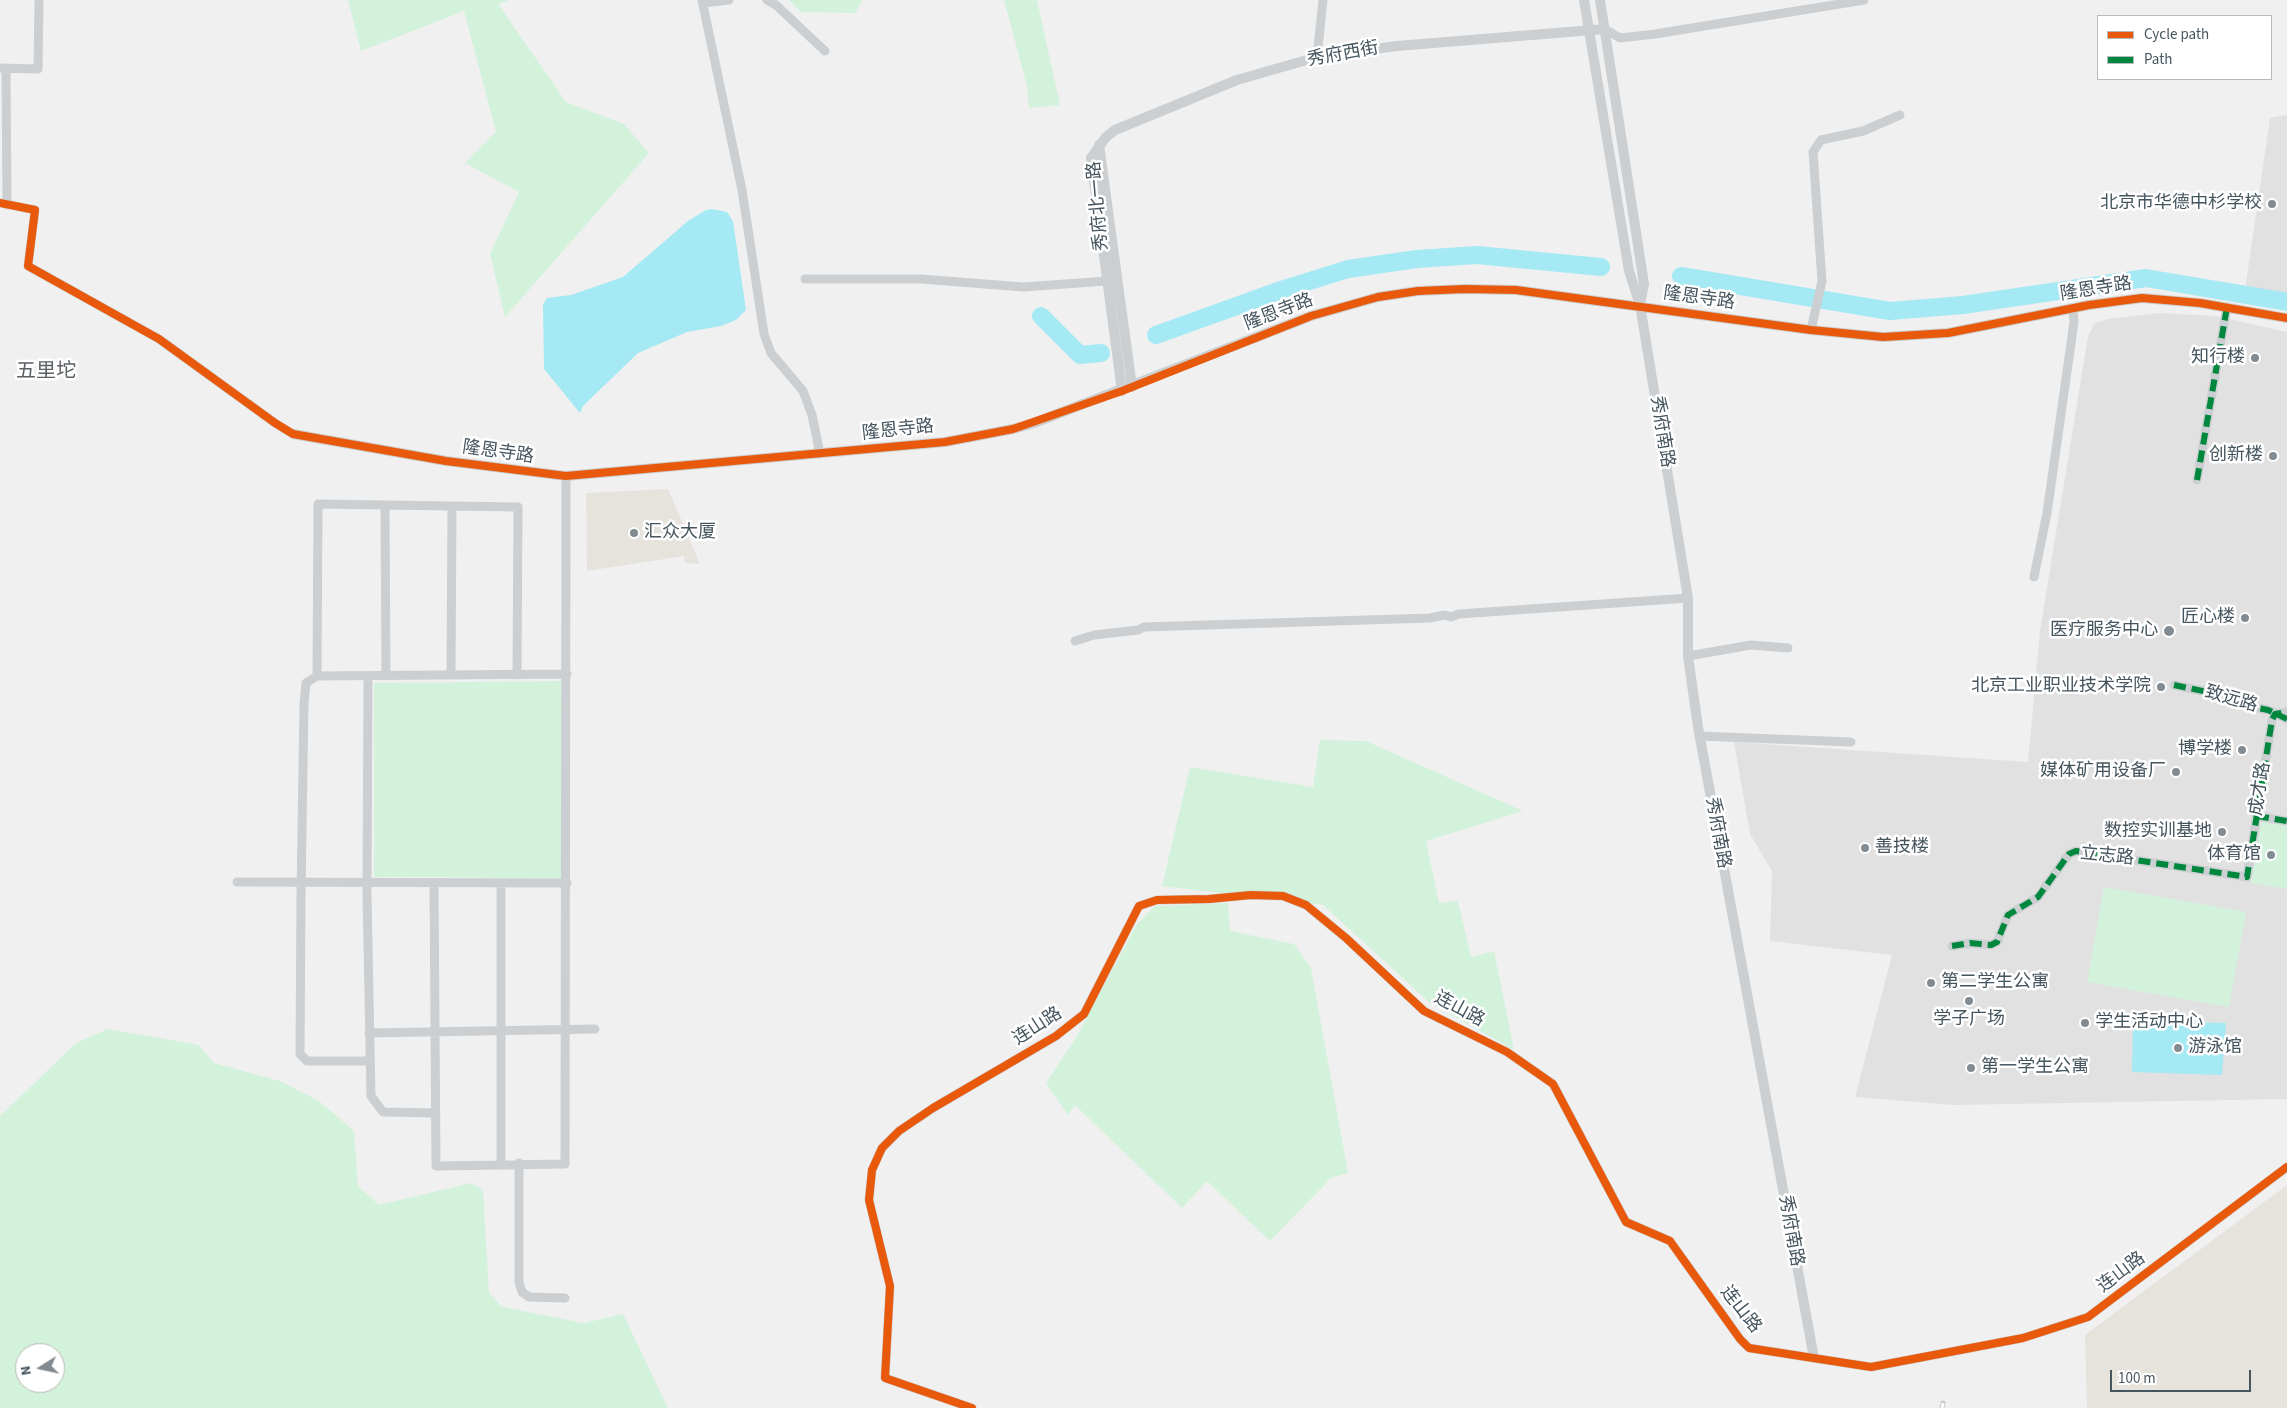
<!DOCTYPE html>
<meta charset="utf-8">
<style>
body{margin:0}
#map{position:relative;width:2287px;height:1408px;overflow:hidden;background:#f1f0f0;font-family:"Source Sans 3",sans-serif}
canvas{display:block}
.legend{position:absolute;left:2097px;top:15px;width:175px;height:65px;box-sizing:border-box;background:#fff;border:1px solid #b5bbbf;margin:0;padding:6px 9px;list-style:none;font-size:15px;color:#45555e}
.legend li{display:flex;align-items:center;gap:10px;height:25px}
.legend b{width:25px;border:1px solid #b5bbbf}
.north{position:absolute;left:15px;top:1343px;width:50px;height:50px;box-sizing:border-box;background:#fff;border:1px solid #b5bbbf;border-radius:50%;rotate:260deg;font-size:14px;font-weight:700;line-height:20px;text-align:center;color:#45555e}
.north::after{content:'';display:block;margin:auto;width:18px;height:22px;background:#818b91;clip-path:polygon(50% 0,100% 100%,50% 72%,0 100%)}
.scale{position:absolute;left:2110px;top:1370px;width:141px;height:22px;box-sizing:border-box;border:2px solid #45555e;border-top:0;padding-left:6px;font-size:15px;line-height:18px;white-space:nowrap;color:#45555e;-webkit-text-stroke:4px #fff;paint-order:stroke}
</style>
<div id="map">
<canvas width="2287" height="1408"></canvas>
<ul class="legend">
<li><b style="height:6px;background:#e8590c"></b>Cycle path</li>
<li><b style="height:6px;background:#00873e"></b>Path</li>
</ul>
<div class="north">N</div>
<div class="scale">100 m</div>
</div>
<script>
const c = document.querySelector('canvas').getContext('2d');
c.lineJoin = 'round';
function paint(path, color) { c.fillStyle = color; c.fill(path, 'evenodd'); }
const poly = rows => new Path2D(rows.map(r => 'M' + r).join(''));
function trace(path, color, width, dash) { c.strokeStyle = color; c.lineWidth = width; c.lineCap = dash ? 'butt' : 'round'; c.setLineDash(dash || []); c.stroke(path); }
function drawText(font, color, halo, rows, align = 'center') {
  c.font = font + ' "Source Sans 3","Noto Sans SC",sans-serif'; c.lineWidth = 5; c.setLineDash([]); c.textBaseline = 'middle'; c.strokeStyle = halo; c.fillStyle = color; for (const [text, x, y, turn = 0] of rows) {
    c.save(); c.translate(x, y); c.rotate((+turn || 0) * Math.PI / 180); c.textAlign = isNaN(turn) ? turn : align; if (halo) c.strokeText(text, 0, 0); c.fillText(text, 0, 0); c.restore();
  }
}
const commercial = poly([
 [668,489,700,564,685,563,684,556,587,571,586,493],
 [2287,1185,2287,1408,2087,1408,2085,1335]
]);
const education = poly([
 [2287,115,2287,296,2245,290,2270,118],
 [2160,313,2216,316,2287,332,2287,1099,1954,1105,1855,1097,1892,955,1770,941,1772,871,1750,834,1734,742,2028,762,2040,631,2088,336,2094,324,2107,319]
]);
const green = poly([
 [348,0,509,0,498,4,566,102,624,124,649,153,505,317,490,254,519,192,465,163,496,132,464,11,361,51],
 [789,0,863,0,855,13,801,12],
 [1004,0,1037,0,1060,105,1029,108,1027,86],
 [561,681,561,878,374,877,374,683],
 [1320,740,1366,741,1523,811,1426,841,1439,903,1458,901,1471,957,1494,951,1514,1050,1430,1003,1323,905,1162,886,1190,767,1313,787],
 [2261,822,2287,826,2287,889,2251,883],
 [2104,887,2246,912,2229,1007,2087,982],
 [1228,903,1230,931,1294,944,1311,968,1348,1173,1331,1178,1270,1241,1207,1181,1182,1208,1075,1105,1068,1115,1046,1083,1077,1036,1137,924,1155,906],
 [108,1029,199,1045,214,1063,280,1081,319,1101,354,1131,358,1186,379,1205,471,1183,483,1190,489,1293,502,1307,584,1323,623,1314,668,1408,0,1408,0,1116,76,1043],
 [25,1353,55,1353,55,1383,25,1383]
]);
const water = poly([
 [712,209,727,212,733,221,746,310,736,320,721,326,687,332,638,353,583,406,580,413,544,369,543,305,547,298,571,295,623,277,688,221,706,210],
 [2133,1021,2226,1023,2222,1075,2132,1072]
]);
const river = poly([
 [1681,276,1890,311,1963,305,2146,278,2287,302],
 [1041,316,1080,355,1101,353],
 [1156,335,1281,290,1348,269,1417,259,1477,255,1601,267]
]);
const minor = poly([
 [702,0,742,190,764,334,771,353,803,391,812,415,820,454],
 [767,0,776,5,825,51],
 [703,3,729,0],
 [1605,29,1620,38,1655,34,1864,0],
 [1317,57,1323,0],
 [0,68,38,69,39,0],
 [6,69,7,205],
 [0,203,35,210,28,266,159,339,275,423,293,434],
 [805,279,921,279,1023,287,1107,281],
 [1811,330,1822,281,1813,152,1821,140,1863,131,1900,115],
 [2197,480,2227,307],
 [385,507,386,675],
 [2034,577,2047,513,2074,322,2073,308],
 [1075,641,1094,635,1138,630,1144,627,1430,618,1445,615,1451,617,1459,614,1688,598],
 [1688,656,1751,645,1788,648],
 [451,675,452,507],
 [317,676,318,504,518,507,517,675],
 [368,676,367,894,371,1096,383,1112,436,1113],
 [2174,685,2217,694,2239,704,2268,710,2287,719],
 [1699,736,1851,742],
 [2257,816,2287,821],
 [237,882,567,883],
 [434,883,436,1166,565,1164,566,476],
 [501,883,501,1164],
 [1952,946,1970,943,1991,945,1997,942,2008,915,2038,897,2069,854,2076,851,2247,877,2272,720,2275,714,2287,712],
 [369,1033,595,1029],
 [369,1061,307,1061,300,1054,301,894,304,704,306,683,317,676,567,674],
 [519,1163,519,1282,522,1292,529,1297,565,1298],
 [972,1408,885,1378,890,1286,869,1200,872,1170,882,1148,899,1131,933,1108,1056,1036,1084,1014,1139,906,1157,900,1209,899,1251,895,1283,896,1306,905,1346,938,1424,1011,1507,1052,1553,1084,1626,1222,1670,1241,1740,1339,1749,1348,1871,1367,2023,1338,2088,1317,2287,1167]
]);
const tertiary = poly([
 [1584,0,1629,271,1640,305,1688,598,1688,656,1698,727,1814,1358],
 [1600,0,1644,284,1640,304],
 [1099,145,1132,387],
 [1122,391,1091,158,1106,137,1115,130,1237,80,1317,57,1397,46,1605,29],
 [293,434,446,461,566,476,945,442,1013,429,1034,423,1311,316,1378,297,1418,291,1465,289,1516,290,1811,330,1883,337,1948,333,2089,305,2142,298,2200,303,2287,318]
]);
const rail = poly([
 [1942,1408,1943,1403]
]);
const quiet = poly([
 [2197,480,2227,307],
 [2174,685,2217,694,2239,704,2268,710,2287,719],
 [2257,816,2287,821],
 [1952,946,1970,943,1991,945,1997,942,2008,915,2038,897,2069,854,2076,851,2247,877,2272,720,2275,714,2287,712]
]);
const cycleway = poly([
 [0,203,35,210,28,266,159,339,275,423,293,434,446,461,566,476,945,442,1013,429,1122,391,1311,316,1378,297,1418,291,1465,289,1516,290,1811,330,1883,337,1948,333,2089,305,2142,298,2200,303,2287,318],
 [972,1408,885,1378,890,1286,869,1200,872,1170,882,1148,899,1131,933,1108,1056,1036,1084,1014,1139,906,1157,900,1209,899,1251,895,1283,896,1306,905,1346,938,1424,1011,1507,1052,1553,1084,1626,1222,1670,1241,1740,1339,1749,1348,1871,1367,2023,1338,2088,1317,2287,1167]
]);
const markers = [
 [2272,204,5,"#818b91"],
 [2255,358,5,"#818b91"],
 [2273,456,5,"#818b91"],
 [634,533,5,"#818b91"],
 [2245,618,5,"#818b91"],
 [2169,631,6,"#818b91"],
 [2161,687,5,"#818b91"],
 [2242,750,5,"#818b91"],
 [2176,772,5,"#818b91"],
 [2222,832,5,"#818b91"],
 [1865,848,5,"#818b91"],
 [2271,855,5,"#818b91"],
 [1931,983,5,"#818b91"],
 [1969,1001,5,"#818b91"],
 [2085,1023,5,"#818b91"],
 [2178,1048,5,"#818b91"],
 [1971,1068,5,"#818b91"]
];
const streetNames = [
 ["秀府西街",1343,55,-10],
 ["秀府北一路",1099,206,-95],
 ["隆恩寺路",2096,290,-9],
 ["隆恩寺路",1699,299,8],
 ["隆恩寺路",1279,313,-21],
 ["隆恩寺路",898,431,-6],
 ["秀府南路",1661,432,81],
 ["隆恩寺路",498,453,8],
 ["致远路",2231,700,16],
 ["成才路",2261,789,-81],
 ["秀府南路",1717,833,80],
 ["立志路",2107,857,6],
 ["连山路",1459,1010,28],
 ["连山路",1038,1027,-33],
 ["秀府南路",1790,1231,80],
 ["连山路",2122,1273,-37],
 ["连山路",1740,1310,52]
];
const poiNames = [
 ["北京市华德中杉学校",2262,204],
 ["知行楼",2245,358],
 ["创新楼",2263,456],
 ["汇众大厦",644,533,"left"],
 ["匠心楼",2235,618],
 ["医疗服务中心",2158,631],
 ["北京工业职业技术学院",2151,687],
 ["博学楼",2232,750],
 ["媒体矿用设备厂",2166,772],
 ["数控实训基地",2212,832],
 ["善技楼",1875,848,"left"],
 ["体育馆",2261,855],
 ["第二学生公寓",1941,983,"left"],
 ["学子广场",1969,1020,"center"],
 ["学生活动中心",2095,1023,"left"],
 ["游泳馆",2188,1048,"left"],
 ["第一学生公寓",1981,1068,"left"]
];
const quarterNames = [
 ["五里坨",46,373]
];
paint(commercial, '#e6e3dd');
paint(education, '#e2e1e2');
paint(green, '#d2f2dc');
paint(water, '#a4e9f3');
trace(river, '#a4e9f3', 18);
trace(minor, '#cbcfd1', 9);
trace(tertiary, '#cbcfd1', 10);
trace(rail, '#c6c8ca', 5);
trace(rail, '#fff', 3, [9]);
trace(quiet, '#00873e', 6, [12, 6]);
trace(cycleway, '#e8590c', 8);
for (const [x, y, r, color] of markers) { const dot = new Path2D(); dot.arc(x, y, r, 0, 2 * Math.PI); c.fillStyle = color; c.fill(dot); trace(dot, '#fff', 2); }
drawText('18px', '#45555e', '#fff', streetNames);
drawText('18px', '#45555e', '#fff', poiNames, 'right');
drawText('20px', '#5b6065', '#fff', quarterNames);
</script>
